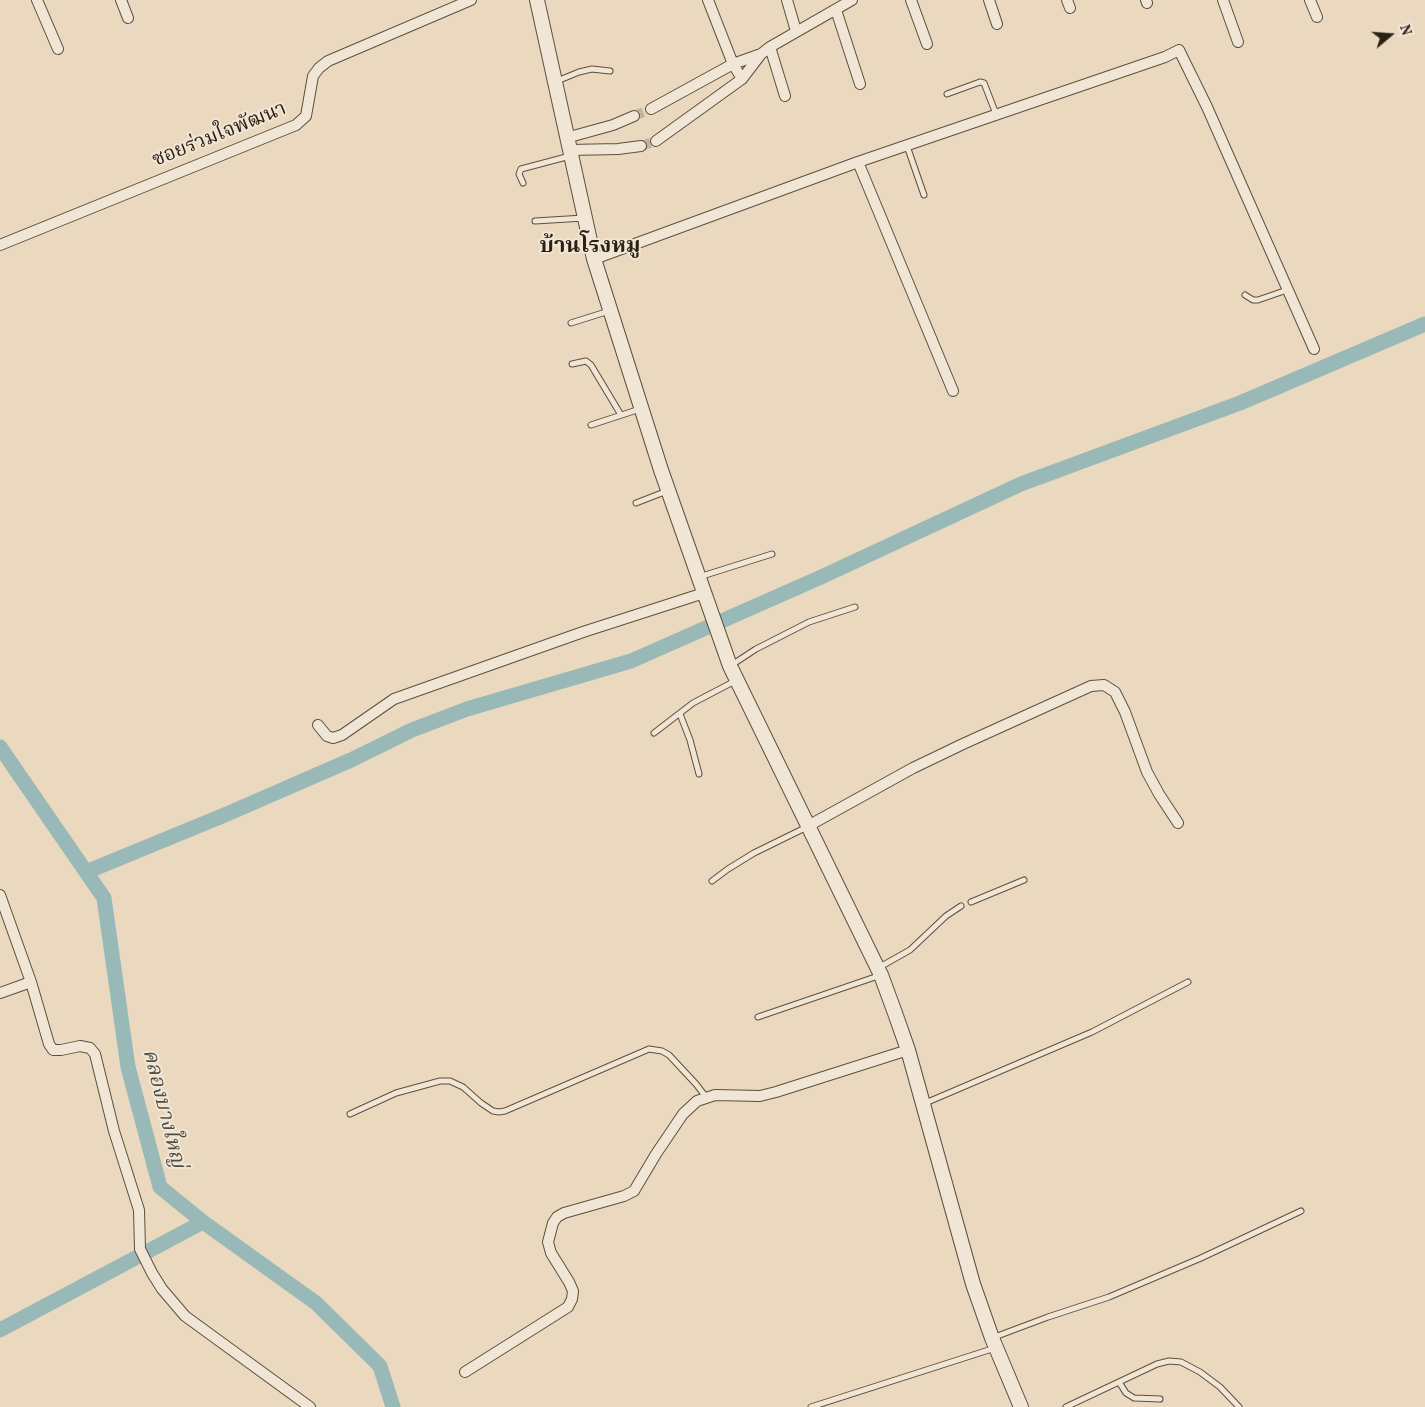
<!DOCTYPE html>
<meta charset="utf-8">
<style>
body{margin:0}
#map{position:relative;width:1425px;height:1407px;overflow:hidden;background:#ead9be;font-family:Vollkorn,serif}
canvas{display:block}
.north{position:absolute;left:1365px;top:10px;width:50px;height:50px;-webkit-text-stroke:4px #f1e6d5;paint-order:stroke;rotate:72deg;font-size:14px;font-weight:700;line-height:20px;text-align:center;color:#2c2115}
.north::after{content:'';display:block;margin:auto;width:18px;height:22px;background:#2c2115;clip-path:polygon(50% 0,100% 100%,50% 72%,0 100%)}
</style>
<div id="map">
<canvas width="1425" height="1407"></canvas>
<div class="north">N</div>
</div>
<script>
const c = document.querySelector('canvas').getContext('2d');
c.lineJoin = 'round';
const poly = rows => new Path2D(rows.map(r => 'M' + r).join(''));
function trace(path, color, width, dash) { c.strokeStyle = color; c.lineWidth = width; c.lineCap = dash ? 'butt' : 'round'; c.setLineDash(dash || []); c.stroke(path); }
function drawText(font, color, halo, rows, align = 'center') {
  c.font = font + ' Vollkorn,"Noto Serif Thai",serif'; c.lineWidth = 4; c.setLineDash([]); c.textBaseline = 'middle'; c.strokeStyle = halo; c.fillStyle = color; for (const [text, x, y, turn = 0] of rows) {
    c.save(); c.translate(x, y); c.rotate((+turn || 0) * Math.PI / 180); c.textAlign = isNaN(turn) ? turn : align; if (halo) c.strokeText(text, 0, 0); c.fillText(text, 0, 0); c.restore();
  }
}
const canal = poly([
 [0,747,104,898,128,1067,160,1187,203,1222,316,1303,380,1366,393,1407],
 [86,872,227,814,351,760,412,730,467,709,631,661,819,578,1021,484,1240,403,1425,324],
 [0,1330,203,1222]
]);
const minorTunnel = poly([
 [634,116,651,109],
 [641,146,656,141]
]);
const service = poly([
 [557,81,579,72,592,69,610,71],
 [947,94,980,82,984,83,996,114],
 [907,146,924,195],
 [523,183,519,174,521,169,570,156],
 [535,221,584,218],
 [1245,295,1253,300,1258,300,1287,290],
 [571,323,609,311],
 [572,364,586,361,591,365,621,415],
 [591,425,640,409],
 [636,503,667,491],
 [699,577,772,554],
 [730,666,756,649,809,622,855,607],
 [680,714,690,740,699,774],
 [654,733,693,703,735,681],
 [712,881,728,869,754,853,807,827],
 [971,902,1024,880],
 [878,968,910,950,946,916,961,906],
 [758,1017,881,975],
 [923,1104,1092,1032,1188,982],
 [350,1114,396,1093,440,1081,450,1081,463,1087,481,1103,493,1111,499,1112,505,1111,649,1049,662,1051,669,1055,696,1084,706,1097],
 [992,1338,1048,1317,1109,1297,1201,1258,1301,1211],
 [1119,1382,1126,1393,1134,1398,1160,1399],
 [811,1407,995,1348],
 [1066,1407,1157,1364,1169,1361,1181,1362,1200,1372,1220,1387,1239,1407]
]);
const minor = poly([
 [37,0,58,49],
 [121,0,128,18],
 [708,0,733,64,742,79],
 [787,0,796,31],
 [911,0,927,44],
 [989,0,997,24],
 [1067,0,1070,8],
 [1146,0,1147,3],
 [1223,0,1238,42],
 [1310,0,1317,17],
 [836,10,860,84],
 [770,47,785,96],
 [651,109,733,64,761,54],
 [566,138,613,125,634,116],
 [656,141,742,79,761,54,770,47,852,0],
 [569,150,618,149,641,146],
 [858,162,953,391],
 [0,245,296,125,306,116,313,76,319,68,328,61,471,0],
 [594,259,858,162,1165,57,1179,50,1207,107,1314,349],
 [318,725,327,736,333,738,342,735,394,699,583,632,704,593],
 [808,826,913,768,963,744,1091,686,1104,685,1115,692,1125,712,1147,772,1159,794,1178,823],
 [0,895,31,982,49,1044,53,1050,61,1050,80,1046,90,1048,95,1054,114,1131,139,1210,140,1249,152,1273,162,1289,185,1316,310,1407],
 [0,993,31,982],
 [465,1372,568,1307,572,1299,573,1291,569,1282,551,1253,548,1242,553,1223,557,1217,564,1213,624,1196,634,1191,656,1154,683,1114,697,1101,715,1095,760,1096,776,1092,908,1050]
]);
const tertiary = poly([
 [537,0,594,259,661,470,730,666,881,975,895,1013,908,1050,973,1284,992,1338,1021,1407]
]);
const streetNames = [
 ["ซอยร่วมใจพัฒนา",220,136,-22]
];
const waterNames = [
 ["คลองบางใหญ่",162,1109,76]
];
const quarterNames = [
 ["บ้านโรงหมู",590,248]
];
trace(canal, '#99b9b8', 15);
trace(minorTunnel, '#c4b49c', 10, [10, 5]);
trace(service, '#5c4f3f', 7);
trace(minor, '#5c4f3f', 12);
trace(tertiary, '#5c4f3f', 16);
trace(service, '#f1e6d5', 5);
trace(minor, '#f1e6d5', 10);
trace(tertiary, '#f1e6d5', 14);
drawText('20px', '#2c2115', '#f1e6d5', streetNames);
drawText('italic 21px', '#4d4f46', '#f1e6d5', waterNames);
drawText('bold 22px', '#2c2115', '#f1e6d5', quarterNames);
</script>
